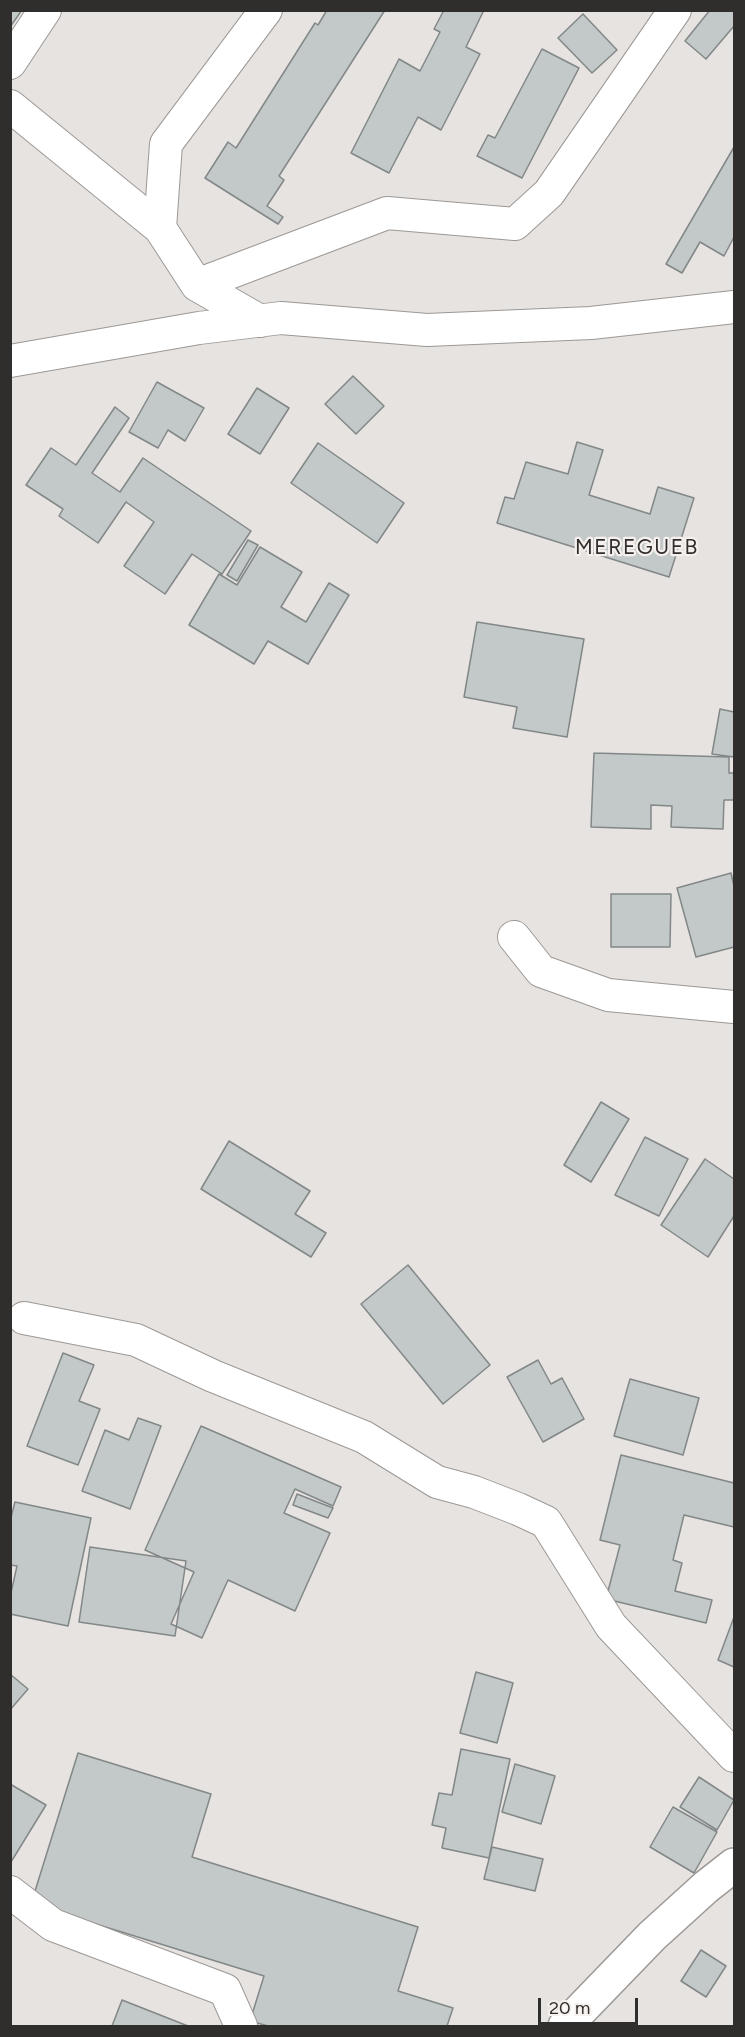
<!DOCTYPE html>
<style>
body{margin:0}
#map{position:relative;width:745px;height:2037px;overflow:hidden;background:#e7e3e0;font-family:Figtree,sans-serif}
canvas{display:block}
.frame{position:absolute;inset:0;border:12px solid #2f2e2c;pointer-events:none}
.scale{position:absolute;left:538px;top:1998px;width:100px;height:27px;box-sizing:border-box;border:3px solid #2f2e2c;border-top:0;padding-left:8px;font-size:18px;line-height:21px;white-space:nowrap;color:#2f2e2c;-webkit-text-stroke:4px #f5f0ed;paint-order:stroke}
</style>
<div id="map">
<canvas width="745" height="2037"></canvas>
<div class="frame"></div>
<div class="scale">20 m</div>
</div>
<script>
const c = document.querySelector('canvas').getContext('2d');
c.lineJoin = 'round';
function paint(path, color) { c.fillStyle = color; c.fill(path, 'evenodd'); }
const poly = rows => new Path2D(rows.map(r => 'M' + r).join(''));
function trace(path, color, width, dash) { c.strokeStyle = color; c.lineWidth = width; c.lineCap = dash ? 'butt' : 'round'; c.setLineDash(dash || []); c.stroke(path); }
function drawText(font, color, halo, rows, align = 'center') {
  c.font = font + ' Figtree,sans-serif'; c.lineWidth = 4.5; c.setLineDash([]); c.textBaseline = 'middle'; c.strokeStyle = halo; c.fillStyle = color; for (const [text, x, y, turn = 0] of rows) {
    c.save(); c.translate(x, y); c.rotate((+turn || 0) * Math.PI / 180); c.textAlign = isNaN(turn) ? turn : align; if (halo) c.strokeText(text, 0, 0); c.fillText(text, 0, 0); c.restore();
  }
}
const building = poly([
 [10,10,22,10,10,27,10,10],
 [327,10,385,10,279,176,284,180,267,206,283,217,278,224,205,178,228,142,236,148,315,23,318,25,327,10],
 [444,10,484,10,466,47,480,54,441,130,418,117,389,173,351,153,399,59,420,71,440,32,434,29,444,10],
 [710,10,734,10,734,26,706,59,685,41,710,10],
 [583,14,617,50,592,73,558,38,583,14],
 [542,49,579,68,522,178,477,156,488,135,495,138,542,49],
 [734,147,734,237,724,256,700,242,682,273,666,264,734,147],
 [353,376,384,406,356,434,325,404,353,376],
 [157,382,204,408,185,441,168,430,158,448,129,432,157,382],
 [257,388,289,408,260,454,228,434,257,388],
 [115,407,129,418,92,473,120,492,143,458,251,531,222,574,192,554,165,594,124,566,154,522,126,502,98,543,59,516,63,509,26,485,51,448,76,465,115,407],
 [577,442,603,450,589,495,650,514,658,487,694,498,669,577,497,523,505,497,514,499,526,462,568,474,577,442],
 [318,443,404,503,377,543,291,483,318,443],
 [248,540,258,545,237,581,227,575,248,540],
 [260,547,302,572,281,607,306,622,329,583,349,595,308,664,268,641,254,664,189,625,219,574,237,585,260,547],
 [477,622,584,639,567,737,513,728,517,707,464,697,477,622],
 [720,709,734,712,734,757,712,754,720,709],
 [594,753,729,757,729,773,734,773,734,800,724,800,723,829,671,827,672,806,651,805,651,829,591,827,594,753],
 [731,873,734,886,734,947,696,957,677,888,731,873],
 [611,894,671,894,670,947,611,947,611,894],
 [601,1102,629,1119,591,1182,564,1165,601,1102],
 [645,1137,688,1159,659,1216,615,1195,645,1137],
 [229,1141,310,1191,295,1214,326,1233,311,1257,201,1189,229,1141],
 [705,1159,734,1179,734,1216,708,1257,661,1225,705,1159],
 [408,1265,490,1365,443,1404,361,1304,408,1265],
 [63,1353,94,1365,79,1401,100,1409,78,1465,27,1446,63,1353],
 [538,1360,551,1384,562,1378,584,1419,543,1442,507,1377,538,1360],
 [630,1379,699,1398,683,1455,614,1436,630,1379],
 [138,1418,161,1426,130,1509,82,1491,105,1430,129,1440,138,1418],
 [201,1426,341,1487,333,1506,295,1489,284,1513,330,1533,295,1611,228,1580,202,1638,171,1624,194,1572,145,1550,201,1426],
 [621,1455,734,1483,734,1527,684,1515,673,1560,682,1563,675,1591,712,1600,706,1623,606,1599,620,1545,600,1540,621,1455],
 [297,1494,333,1508,328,1518,293,1505,297,1494],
 [15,1502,91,1518,68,1626,10,1614,10,1597,17,1566,10,1565,10,1521,15,1502],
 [90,1547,186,1561,175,1636,79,1622,90,1547],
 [734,1617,734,1667,718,1660,734,1617],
 [476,1672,513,1683,497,1743,460,1733,476,1672],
 [10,1674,28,1689,10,1710,10,1674],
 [461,1749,510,1759,489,1858,442,1848,446,1828,432,1825,439,1793,452,1795,461,1749],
 [78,1753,211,1794,192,1857,418,1927,398,1991,453,2008,447,2026,268,2026,250,2021,264,1976,31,1904,78,1753],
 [515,1764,555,1776,541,1824,502,1812,515,1764],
 [699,1777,734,1800,717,1830,680,1807,699,1777],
 [10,1784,46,1805,11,1862,10,1861,10,1784],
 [673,1807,717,1832,694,1873,650,1847,673,1807],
 [492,1847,543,1859,535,1891,484,1879,492,1847],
 [701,1950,726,1966,706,1997,681,1981,701,1950],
 [122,2000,188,2026,112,2026,122,2000]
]);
const street = poly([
 [10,63,45,10],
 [10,106,160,228,197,285,260,321],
 [160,228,166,144,266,10],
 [197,285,387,213,515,224,549,193,675,10],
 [10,361,199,328,281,318,427,330,591,323,734,307],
 [514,937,541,971,608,995,734,1007],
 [24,1318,136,1340,213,1376,364,1437,437,1482,474,1492,518,1509,546,1522,611,1626,734,1756],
 [10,1892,53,1925,225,1990,241,2026]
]);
const secondary = poly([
 [565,2026,652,1936,706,1887,734,1865]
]);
const quarterNames = [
 ["MEREGUEB",637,548]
];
paint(building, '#c3c8c9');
trace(building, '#828788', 1.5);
trace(street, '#9c9895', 34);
trace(secondary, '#9c9895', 36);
trace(street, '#fff', 32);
trace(secondary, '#fff', 33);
c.letterSpacing = '1.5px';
drawText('21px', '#2f2e2c', '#f5f0ed', quarterNames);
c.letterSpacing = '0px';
</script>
